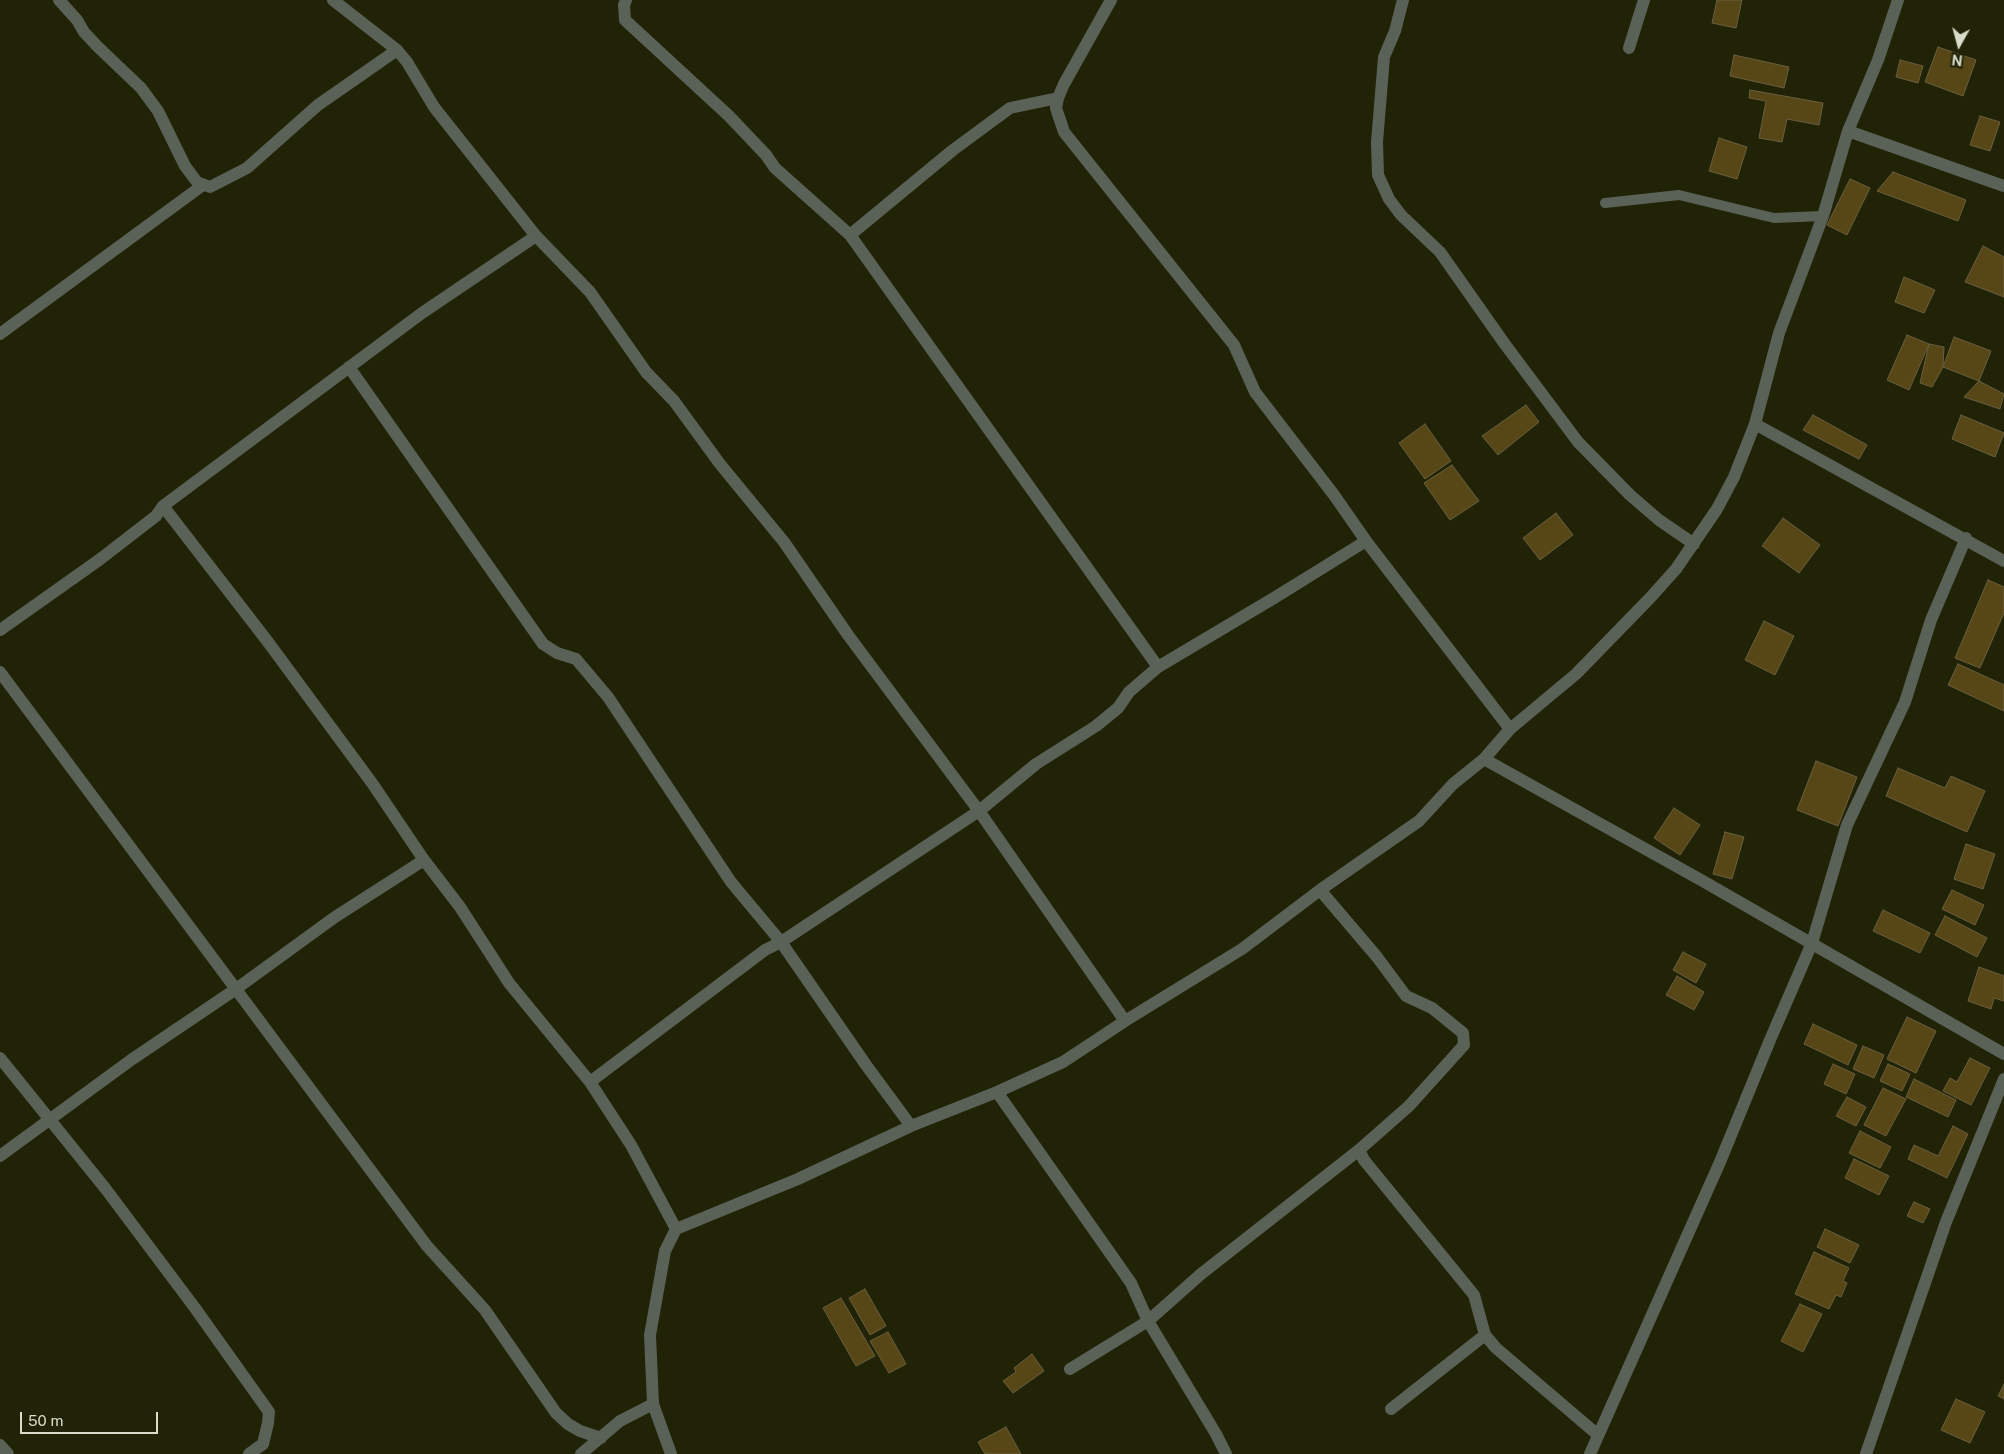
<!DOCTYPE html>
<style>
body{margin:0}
#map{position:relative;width:2004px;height:1454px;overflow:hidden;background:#212306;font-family:"Public Sans",sans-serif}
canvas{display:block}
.north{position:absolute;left:1934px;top:20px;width:50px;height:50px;-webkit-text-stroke:4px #212306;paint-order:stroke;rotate:187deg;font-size:14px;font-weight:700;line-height:20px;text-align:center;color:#d9dcca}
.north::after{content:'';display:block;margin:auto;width:18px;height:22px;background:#d9dcca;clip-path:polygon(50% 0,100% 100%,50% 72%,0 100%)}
.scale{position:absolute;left:20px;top:1412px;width:138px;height:22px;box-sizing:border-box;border:2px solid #d9dcca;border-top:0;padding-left:6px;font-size:15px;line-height:18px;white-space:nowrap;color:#d9dcca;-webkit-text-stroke:4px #212306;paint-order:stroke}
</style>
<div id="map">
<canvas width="2004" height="1454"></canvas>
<div class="north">N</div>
<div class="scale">50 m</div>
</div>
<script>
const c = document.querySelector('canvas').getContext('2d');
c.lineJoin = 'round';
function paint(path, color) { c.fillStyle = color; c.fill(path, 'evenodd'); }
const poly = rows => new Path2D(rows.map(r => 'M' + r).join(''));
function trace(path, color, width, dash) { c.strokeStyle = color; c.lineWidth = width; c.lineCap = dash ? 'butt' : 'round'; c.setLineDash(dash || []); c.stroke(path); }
const building = poly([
 [1717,0,1742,0,1736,28,1712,23,1717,0],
 [1938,47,1976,60,1963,96,1925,82,1938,47],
 [1734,55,1789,67,1784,88,1730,76,1734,55],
 [1900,60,1923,66,1918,83,1896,77,1900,60],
 [1750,90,1823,103,1819,125,1787,119,1782,142,1759,138,1766,101,1749,98,1750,90],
 [1980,116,2000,122,1990,151,1970,145,1980,116],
 [1719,138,1747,147,1737,179,1709,171,1719,138],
 [1893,172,1966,200,1958,221,1877,191,1893,172],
 [1850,179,1870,188,1847,235,1827,225,1850,179],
 [1983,246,2004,257,2004,297,1965,282,1983,246],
 [1904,277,1935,290,1924,313,1895,302,1904,277],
 [1907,335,1929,344,1909,390,1887,380,1907,335],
 [1954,337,1991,351,1979,381,1943,367,1954,337],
 [1929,344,1944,347,1943,367,1932,387,1920,383,1929,344],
 [1979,381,2004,394,2000,409,1964,397,1979,381],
 [1526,405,1539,422,1498,455,1482,436,1526,405],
 [1813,415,1867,445,1859,459,1803,430,1813,415],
 [1961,415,2004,433,1995,457,1952,439,1961,415],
 [1425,424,1451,461,1425,479,1399,443,1425,424],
 [1452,465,1479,501,1450,520,1424,483,1452,465],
 [1556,513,1573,535,1540,560,1523,538,1556,513],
 [1783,518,1820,545,1799,573,1762,546,1783,518],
 [1988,580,2004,587,2004,613,1980,668,1955,658,1988,580],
 [1764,621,1794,636,1775,675,1745,660,1764,621],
 [1958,664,2004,685,2004,711,1948,685,1958,664],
 [1816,761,1857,777,1838,826,1797,810,1816,761],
 [1898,768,1945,788,1951,776,1985,791,1967,832,1886,796,1898,768],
 [1674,808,1700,825,1680,855,1654,838,1674,808],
 [1725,832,1744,837,1732,879,1713,874,1725,832],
 [1966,844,1995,854,1983,889,1954,879,1966,844],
 [1952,890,1984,905,1975,925,1942,909,1952,890],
 [1883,910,1930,933,1920,953,1873,931,1883,910],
 [1945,916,1987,938,1977,957,1935,935,1945,916],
 [1683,952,1706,964,1696,983,1673,970,1683,952],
 [1979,967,2004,976,2004,1001,1994,998,1991,1009,1968,1001,1979,967],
 [1677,976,1704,992,1694,1010,1666,995,1677,976],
 [1907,1017,1936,1031,1916,1073,1887,1059,1907,1017],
 [1813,1024,1857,1045,1848,1065,1804,1044,1813,1024],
 [1863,1046,1884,1055,1874,1078,1853,1069,1863,1046],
 [1970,1058,1990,1068,1971,1105,1943,1091,1950,1078,1957,1082,1970,1058],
 [1833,1064,1855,1074,1846,1094,1824,1084,1833,1064],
 [1888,1064,1910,1074,1902,1091,1880,1081,1888,1064],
 [1914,1079,1956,1100,1948,1117,1906,1097,1914,1079],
 [1883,1088,1906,1099,1886,1136,1864,1125,1883,1088],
 [1847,1097,1866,1107,1856,1126,1836,1116,1847,1097],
 [1953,1126,1968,1134,1947,1178,1908,1159,1914,1145,1938,1156,1953,1126],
 [1860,1131,1891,1147,1880,1168,1849,1153,1860,1131],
 [1854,1159,1889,1176,1879,1195,1845,1178,1854,1159],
 [1914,1202,1930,1209,1923,1223,1907,1216,1914,1202],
 [1825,1229,1859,1245,1850,1263,1817,1247,1825,1229],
 [1814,1252,1849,1268,1843,1281,1847,1283,1841,1297,1836,1295,1829,1309,1795,1294,1814,1252],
 [865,1289,886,1326,870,1335,849,1298,865,1289],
 [841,1298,875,1356,856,1366,823,1308,841,1298],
 [1800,1304,1822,1314,1803,1352,1781,1341,1800,1304],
 [888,1332,906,1364,889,1373,870,1341,888,1332],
 [1032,1354,1044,1371,1013,1393,1003,1381,1016,1372,1014,1368,1032,1354],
 [2004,1384,2004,1399,1998,1396,2004,1384],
 [1956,1399,1985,1412,1970,1443,1941,1430,1956,1399],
 [1006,1427,1021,1454,985,1454,978,1442,1006,1427]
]);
const lane = poly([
 [1605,203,1679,195,1774,218,1823,216]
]);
const street = poly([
 [59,0,77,20,84,32,97,46,141,88,158,111,185,166,197,182,210,187,247,168,318,105,397,50],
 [333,0,397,50,407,62,434,107,536,236,590,292,646,372,674,401,720,464,784,542,848,635,979,811,1125,1021],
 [626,0,624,5,625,20,729,116,766,155,775,168,850,235,1158,667],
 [1111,0,1064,84,1058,98,1056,108,1064,132,1234,345,1255,392,1334,495,1366,541,1510,729],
 [1403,0,1395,31,1384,57,1377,142,1378,175,1389,199,1401,215,1440,252,1504,343,1578,442,1630,495,1659,520,1694,544],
 [1629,48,1644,0],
 [1848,131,2004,186],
 [850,235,953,150,1010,108,1058,98],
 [0,334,203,185],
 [349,367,543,644,557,653,576,659,608,697,731,882,781,942,866,1065,911,1126],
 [1755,424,2004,561],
 [163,506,268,642,372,783,424,860,460,907,509,983,590,1082,631,1145,676,1229],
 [0,630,99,560,156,516,163,506,422,313,536,236],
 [0,672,427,1246,485,1310,556,1413,568,1424,580,1431,601,1438],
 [1484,759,1701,880,2004,1054],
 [0,1058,105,1188,195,1308,269,1412,268,1423,263,1444,249,1454],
 [590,1082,765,950,781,942,979,811,1036,764,1096,726,1118,708,1129,692,1158,667,1274,598,1366,541],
 [997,1092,1131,1283,1148,1321,1216,1434,1226,1454],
 [1359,1150,1364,1160,1474,1295,1485,1335,1496,1348,1598,1435],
 [0,1156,131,1060,236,989,335,917,424,860],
 [1070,1369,1148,1321,1201,1274,1359,1150,1409,1106,1464,1045,1463,1033,1432,1008,1406,996,1377,957,1320,890],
 [1391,1409,1485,1335],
 [0,1445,8,1454],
 [581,1454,620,1421,653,1404],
 [671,1454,653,1404,650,1335,665,1251,676,1229,798,1179,911,1126,997,1092,1063,1062,1125,1021,1242,949,1320,890,1419,821,1453,784,1484,759,1510,729,1576,674,1650,598,1676,569,1717,509,1734,477,1755,424,1779,333,1823,216,1848,131,1878,60,1898,0],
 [1590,1454,1720,1162,1770,1040,1812,943,1847,825,1905,702,1931,620,1966,538],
 [1866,1454,1946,1222,2004,1079]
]);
paint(building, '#574616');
trace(building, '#6a5f40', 1);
trace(lane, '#5a6257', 10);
trace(street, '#5a6257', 12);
</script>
